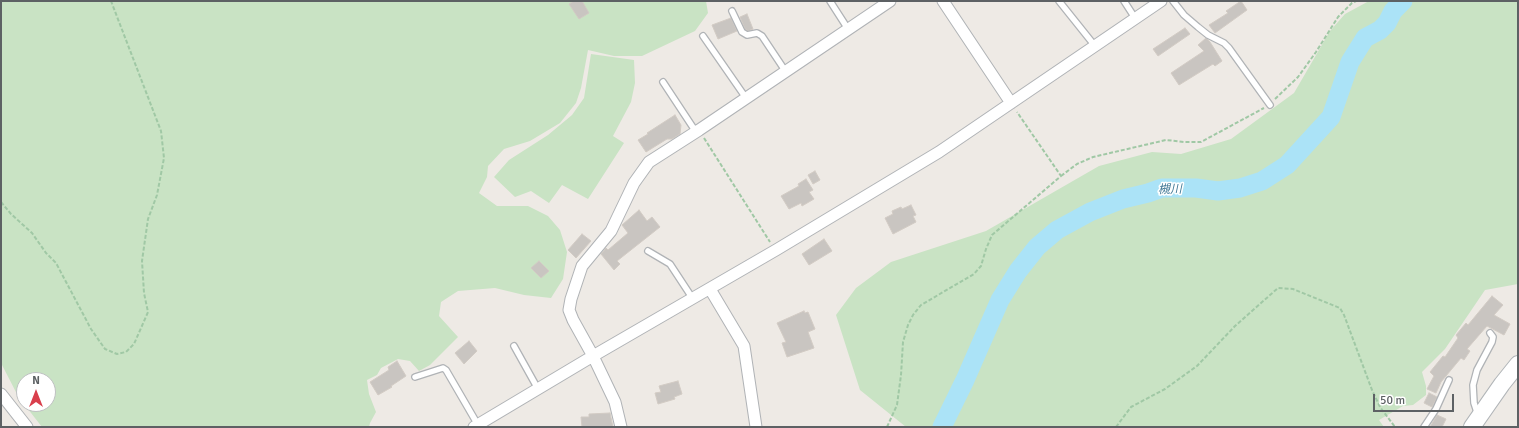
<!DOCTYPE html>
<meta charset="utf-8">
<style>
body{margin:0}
#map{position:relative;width:1519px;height:428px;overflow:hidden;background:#eeeae5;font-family:Signika,sans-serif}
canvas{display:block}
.frame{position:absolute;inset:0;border:2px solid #5d6164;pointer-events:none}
.north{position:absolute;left:16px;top:372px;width:40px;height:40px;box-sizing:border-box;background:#fff;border:1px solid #bec0c1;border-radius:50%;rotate:0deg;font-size:11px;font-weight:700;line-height:16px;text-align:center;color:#5d6164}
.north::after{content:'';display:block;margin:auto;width:14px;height:18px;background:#d93f4c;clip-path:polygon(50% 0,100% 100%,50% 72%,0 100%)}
.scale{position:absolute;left:1373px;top:394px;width:81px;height:18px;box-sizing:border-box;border:2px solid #5d6164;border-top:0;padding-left:5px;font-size:12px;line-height:14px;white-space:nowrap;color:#5d6164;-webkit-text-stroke:3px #fff;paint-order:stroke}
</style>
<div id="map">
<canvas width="1519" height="428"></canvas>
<div class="frame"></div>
<div class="north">N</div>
<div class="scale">50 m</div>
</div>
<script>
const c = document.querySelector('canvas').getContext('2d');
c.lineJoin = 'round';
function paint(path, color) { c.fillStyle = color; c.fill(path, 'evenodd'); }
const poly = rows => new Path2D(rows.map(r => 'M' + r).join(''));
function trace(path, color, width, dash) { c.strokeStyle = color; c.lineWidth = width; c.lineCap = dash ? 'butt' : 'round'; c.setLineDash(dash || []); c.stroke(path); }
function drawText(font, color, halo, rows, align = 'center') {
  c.font = font + ' Signika,"Noto Sans JP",sans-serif'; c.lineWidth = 3; c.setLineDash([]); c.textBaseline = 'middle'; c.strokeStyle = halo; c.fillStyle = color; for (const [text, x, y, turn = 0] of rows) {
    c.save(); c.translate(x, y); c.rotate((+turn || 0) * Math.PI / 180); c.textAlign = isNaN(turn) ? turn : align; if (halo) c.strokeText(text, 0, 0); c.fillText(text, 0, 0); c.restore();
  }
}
const green = poly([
 [1,1,706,1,708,13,695,31,642,56,614,56,588,50,581,88,576,103,560,123,530,141,504,149,488,166,487,177,479,193,497,206,528,206,548,216,560,230,567,252,563,279,551,298,524,295,495,288,458,291,441,302,439,316,458,337,430,365,419,371,410,361,398,359,381,368,377,375,367,380,369,394,376,412,370,423,369,427,42,427,24,404,48,404,48,380,24,380,24,404,18,396,1,363],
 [1369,1,1518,1,1518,284,1485,290,1445,349,1422,372,1426,386,1426,395,1413,405,1403,406,1379,420,1384,427,906,427,860,390,836,315,856,288,891,262,986,231,1099,166,1152,152,1181,154,1231,139,1294,93,1330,31,1345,14],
 [591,54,634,60,635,83,631,102,613,136,624,143,588,199,562,185,549,203,531,191,515,197,494,177,509,160,548,135,572,115,584,98]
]);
const river = poly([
 [942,427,965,380,1000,300,1018,271,1037,247,1057,230,1090,212,1123,199,1148,193,1162,188,1196,188,1218,191,1240,188,1262,181,1287,165,1331,117,1350,62,1365,38,1380,30,1387,23,1393,11,1403,1]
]);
const building = poly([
 [574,1,582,1,589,13,579,19,569,4,574,1],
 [1241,1,1247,10,1215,33,1209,25,1228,13,1226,11,1241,1],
 [747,14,753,29,748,31,745,29,740,17,747,14],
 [731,18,737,31,718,39,712,25,731,18],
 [1185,28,1190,34,1158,56,1153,49,1185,28],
 [1206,38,1210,42,1222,61,1215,66,1213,64,1179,85,1171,73,1204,51,1198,45,1206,38],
 [675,115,681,125,680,134,672,139,667,139,646,152,638,140,648,134,647,133,675,115],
 [815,171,820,180,813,184,808,175,815,171],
 [806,179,813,190,809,192,814,199,802,206,801,203,789,209,781,196,799,186,798,184,806,179],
 [911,205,916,215,913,216,916,222,893,234,885,218,893,214,892,211,901,207,902,209,911,205],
 [639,210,647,221,652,217,660,227,617,261,620,264,614,270,601,254,606,248,608,250,628,233,622,225,639,210],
 [582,234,591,241,576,258,568,250,582,234],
 [824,239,832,251,809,265,802,254,824,239],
 [539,261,549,271,541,278,531,268,539,261],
 [1492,296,1503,305,1494,315,1510,324,1504,335,1487,326,1467,349,1470,351,1464,360,1461,358,1441,382,1436,393,1427,389,1434,376,1430,372,1443,356,1445,357,1458,338,1456,335,1466,323,1468,325,1492,296],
 [804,311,805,313,808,312,815,329,808,332,814,348,787,357,782,343,786,342,777,323,804,311],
 [469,341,477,351,464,364,455,353,469,341],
 [397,361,406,376,391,386,392,387,378,395,370,382,389,370,388,367,397,361],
 [678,381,682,394,674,397,675,399,658,404,655,393,661,392,659,386,678,381],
 [1429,393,1437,397,1432,407,1424,403,1429,393],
 [610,413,613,427,582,427,581,417,589,417,589,414,610,413],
 [1437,415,1446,419,1442,427,1430,427,1437,415]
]);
const path = poly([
 [1275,99,1298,77,1316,52,1338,17,1352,3,1356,1],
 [704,138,770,242],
 [1061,176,1077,164,1093,157,1166,140,1184,142,1201,142,1264,108],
 [1,202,11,214,32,233,46,253,56,263,91,329,105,349,117,354,126,352,134,344,148,312,144,293,142,261,148,219,157,195,164,158,161,131,111,1],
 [887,427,897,405,901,375,903,342,908,325,913,315,921,305,974,274,981,266,986,249,992,235,1061,176,1017,112],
 [1116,427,1131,407,1165,389,1197,366,1235,326,1278,288,1293,289,1340,308,1344,315,1372,390,1380,407,1395,427]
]);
const lane = poly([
 [830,1,848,29],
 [1059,1,1095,46],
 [1124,1,1135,18],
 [1173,1,1184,15,1198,27,1208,35,1224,43,1229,48,1270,105],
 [732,11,742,32,747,35,757,33,762,36,786,72],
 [703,36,746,98],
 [663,82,696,132],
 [648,251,670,264,693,299],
 [514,346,538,389],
 [415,377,443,368,446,370,478,425],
 [1478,415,1474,403,1473,385,1477,370,1492,342,1493,337,1490,333],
 [1424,427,1436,409,1449,380]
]);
const street = poly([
 [943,1,1011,103],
 [710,289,744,346,756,427],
 [1,394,27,427],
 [474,427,593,356,776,250,939,152,1161,1],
 [621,427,615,402,593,356,573,320,569,310,571,299,582,266,611,231,634,183,649,162,699,130,890,1]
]);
const secondary = poly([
 [1472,427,1502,384,1518,364]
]);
const waterNames = [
 ["槻川",1170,190,-2]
];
paint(green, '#c9e3c4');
trace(river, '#abe3f7', 19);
paint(building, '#c9c5c1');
trace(building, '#d2cbc4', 1);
trace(lane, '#b0b3b6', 8);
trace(street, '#b0b3b6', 13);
trace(secondary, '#b1b5b8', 18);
trace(path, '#a0c8a5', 2, [4, 2]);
trace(lane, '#fff', 5.5);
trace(street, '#fff', 11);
trace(secondary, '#fff', 16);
drawText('italic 12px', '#437a97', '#fff', waterNames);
</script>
